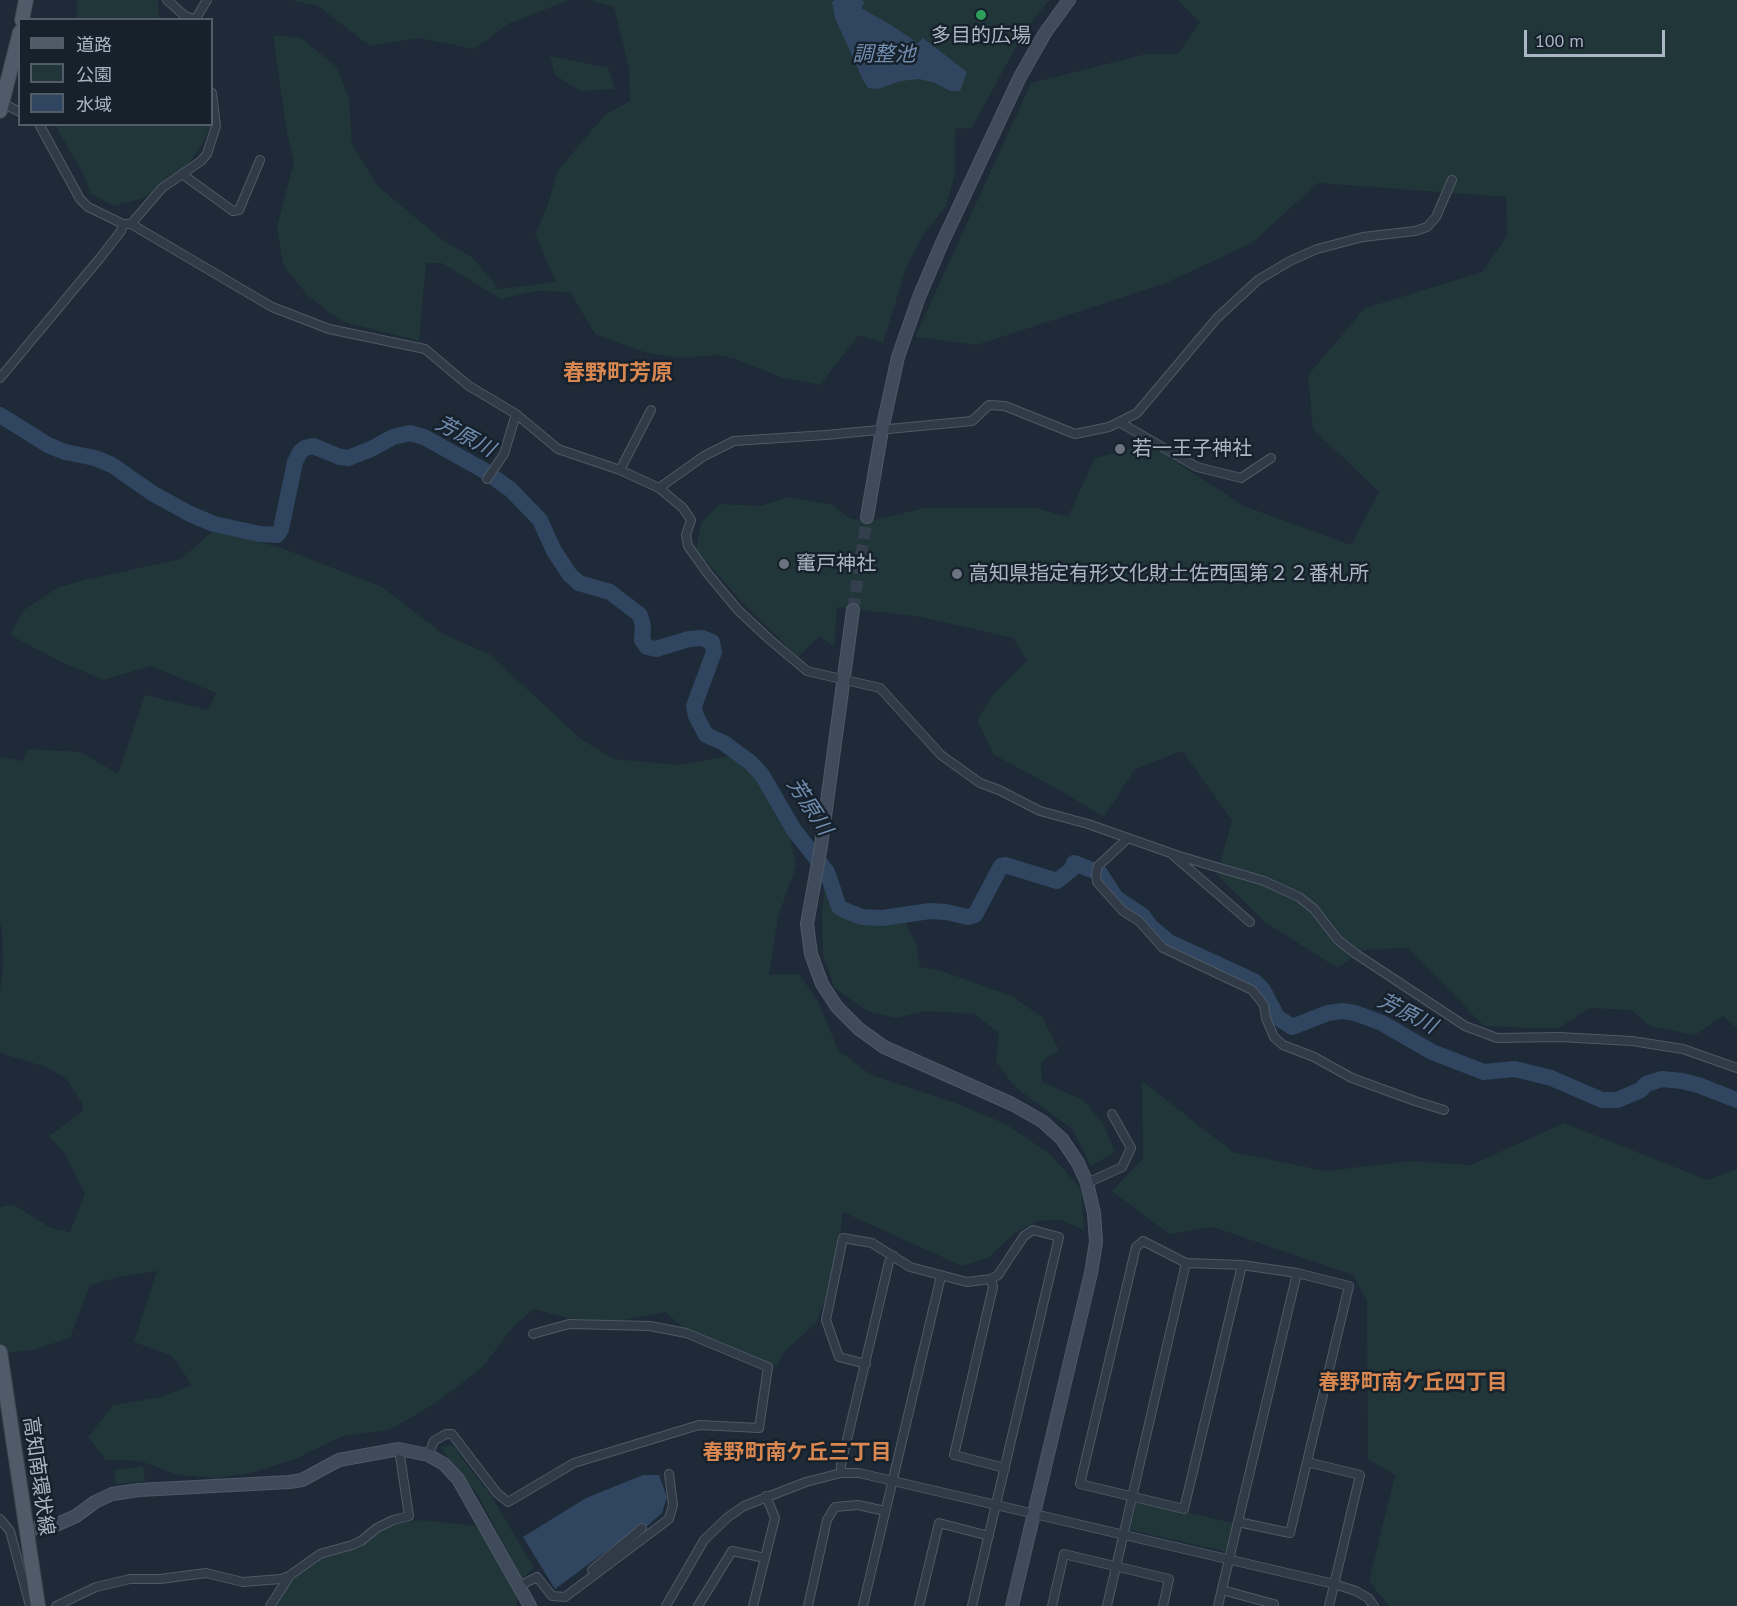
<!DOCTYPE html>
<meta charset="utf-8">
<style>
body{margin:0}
#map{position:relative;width:1737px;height:1606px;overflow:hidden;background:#1e2a37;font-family:"PT Sans","Noto Sans JP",sans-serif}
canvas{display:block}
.legend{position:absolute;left:18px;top:18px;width:195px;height:108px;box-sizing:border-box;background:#17212c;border:2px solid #525d69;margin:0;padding:8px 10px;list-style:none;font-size:18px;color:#abb6c5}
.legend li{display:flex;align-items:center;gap:12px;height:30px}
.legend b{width:30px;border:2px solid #525d69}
.scale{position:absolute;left:1524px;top:30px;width:141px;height:27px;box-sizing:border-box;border:3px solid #abb6c5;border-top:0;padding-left:8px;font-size:18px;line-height:21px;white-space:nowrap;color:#abb6c5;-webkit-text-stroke:4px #17212c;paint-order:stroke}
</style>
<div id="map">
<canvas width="1737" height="1606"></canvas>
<ul class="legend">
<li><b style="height:8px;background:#4f5b68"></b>道路</li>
<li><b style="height:16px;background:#203638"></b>公園</li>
<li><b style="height:16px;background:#304660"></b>水域</li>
</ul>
<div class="scale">100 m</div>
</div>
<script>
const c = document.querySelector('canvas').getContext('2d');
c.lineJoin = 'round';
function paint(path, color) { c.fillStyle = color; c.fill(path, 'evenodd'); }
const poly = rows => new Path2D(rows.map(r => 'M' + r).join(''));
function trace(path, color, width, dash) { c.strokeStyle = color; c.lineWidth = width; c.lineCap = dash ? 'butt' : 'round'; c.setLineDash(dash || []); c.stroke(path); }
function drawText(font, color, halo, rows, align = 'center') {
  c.font = font + ' "PT Sans","Noto Sans JP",sans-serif'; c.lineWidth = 5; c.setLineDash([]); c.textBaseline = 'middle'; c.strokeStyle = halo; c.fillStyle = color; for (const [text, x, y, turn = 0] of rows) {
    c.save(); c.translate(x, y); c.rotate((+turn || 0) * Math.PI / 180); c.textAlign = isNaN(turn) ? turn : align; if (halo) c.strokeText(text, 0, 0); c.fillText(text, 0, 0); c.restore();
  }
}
const green = poly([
 [77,0,158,0,159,19,77,19],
 [290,0,569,0,508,24,474,49,419,38,370,46,318,6],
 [588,0,1050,0,1036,16,1013,52,972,128,953,129,955,130,955,174,946,206,924,234,907,265,883,343,859,335,820,385,783,378,736,359,716,355,679,358,644,352,595,334,570,292,536,291,501,299,442,263,426,263,419,341,343,322,307,295,283,264,277,226,294,162,287,133,273,35,301,38,337,67,349,99,352,145,378,186,441,239,473,258,499,289,556,282,535,234,547,207,558,170,605,115,630,101,629,68,614,7],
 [1178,0,1737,0,1737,1028,1723,1016,1695,1035,1650,1026,1631,1010,1590,1008,1557,1029,1484,1026,1408,948,1364,950,1337,968,1265,922,1217,875,1232,820,1182,751,1135,769,1104,817,1056,788,994,755,977,720,994,693,1027,661,1013,638,921,617,837,607,834,647,819,636,798,657,744,604,696,550,701,523,719,504,761,506,788,497,833,505,851,519,874,520,925,508,1036,508,1068,517,1095,458,1149,444,1244,506,1351,545,1379,492,1313,429,1308,375,1365,308,1482,272,1507,236,1506,197,1318,183,1252,243,1166,283,977,345,915,337,1031,83,1146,54,1178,54,1200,22],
 [550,56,608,68,615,89,580,91,555,75],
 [55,125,211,125,202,144,185,169,168,177,144,198,113,206,90,193,85,177],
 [214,530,279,547,382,587,443,634,489,654,580,738,613,759,680,765,741,754,785,810,796,866,778,917,769,975,799,974,818,1001,838,1050,871,1075,958,1104,1006,1124,1050,1154,1081,1189,1084,1230,1060,1220,1038,1221,1015,1233,988,1258,962,1266,843,1212,835,1274,816,1323,783,1353,777,1366,684,1328,665,1312,624,1320,575,1320,534,1309,512,1328,482,1368,436,1403,389,1430,343,1436,295,1459,251,1473,216,1478,178,1475,140,1461,106,1460,88,1437,113,1405,161,1397,192,1385,172,1356,134,1342,157,1271,119,1277,90,1285,70,1338,33,1350,4,1353,0,1360,0,1207,13,1204,51,1228,70,1232,85,1194,65,1154,49,1136,82,1112,83,1104,65,1078,46,1067,0,1053,0,992,3,965,2,932,0,921,0,757,23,761,28,749,81,752,118,774,145,695,208,710,216,693,151,666,103,680,59,661,10,635,24,610,57,588,84,580,181,559],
 [825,886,837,913,862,923,883,925,905,922,916,943,920,967,939,970,1012,996,1042,1017,1059,1050,1041,1062,1042,1082,1083,1100,1104,1125,1115,1152,1091,1166,1072,1129,1016,1088,996,1062,999,1033,974,1014,926,1011,896,1018,867,1011,834,987,823,955,822,913],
 [1142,1081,1233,1152,1325,1171,1412,1161,1471,1165,1564,1123,1707,1180,1737,1169,1737,1606,1389,1606,1369,1581,1395,1475,1368,1459,1367,1300,1353,1275,1213,1227,1169,1234,1112,1191,1143,1158],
 [452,1445,492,1497,534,1568,522,1578,477,1494,440,1447],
 [143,1466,145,1481,116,1484,114,1470],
 [1137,1501,1233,1523,1227,1552,1130,1530],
 [424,1520,475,1526,485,1537,518,1594,516,1606,271,1606,283,1586,312,1562,358,1547,395,1523]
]);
const water = poly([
 [835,0,861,0,865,2,861,8,891,25,918,43,923,38,967,72,960,91,950,91,935,83,919,79,901,81,878,89,868,88,863,80,835,18,832,2],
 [643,1475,659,1475,667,1497,662,1513,647,1526,643,1524,555,1589,523,1537,586,1498]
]);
const river = poly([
 [0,415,48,445,65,452,95,458,112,465,152,493,190,514,214,524,260,534,277,535,281,529,295,462,300,452,305,448,313,446,340,457,348,458,371,449,393,437,410,433,424,437,485,471,511,490,540,520,554,551,570,575,579,583,610,592,640,615,643,626,642,640,647,647,656,649,689,639,702,638,712,642,714,652,694,706,696,716,706,735,724,743,751,763,762,775,794,830,827,872,839,907,844,910,862,917,882,918,930,911,946,912,968,917,975,915,1001,866,1005,865,1057,881,1072,869,1074,863,1100,873,1116,898,1143,916,1150,926,1169,942,1254,981,1263,990,1277,1017,1292,1027,1328,1013,1342,1011,1355,1013,1382,1023,1432,1052,1484,1072,1515,1069,1551,1078,1602,1100,1617,1100,1641,1090,1646,1084,1662,1079,1682,1081,1698,1085,1737,1100]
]);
const secondaryTunnel = poly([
 [853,610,867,517]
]);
const street = poly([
 [167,0,185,16,195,20],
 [195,20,207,0],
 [2,103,20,112],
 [39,124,80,199,88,207,123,224,131,224,162,188,201,161,207,154,216,126,212,93],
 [182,174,233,211,239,210,260,160],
 [131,224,272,307,329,329,425,349,469,386,516,414,558,449,620,470,659,488,683,508,691,520,686,535,688,546,708,574,738,610,769,639,807,671,880,688,941,755,980,783,999,790,1040,811,1088,824,1179,856,1264,881,1299,897,1314,909,1338,940,1356,954,1465,1026,1497,1038,1559,1037,1632,1041,1683,1049,1737,1068],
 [0,378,100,258,121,231,123,224],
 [1119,422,1197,467,1241,478,1271,458],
 [620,470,651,410],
 [487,479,504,454,516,414],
 [659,488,704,456,734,441,826,435,972,421,989,405,1005,406,1075,434,1109,427,1137,413,1217,318,1258,280,1290,261,1317,249,1363,237,1415,231,1427,227,1436,217,1452,180],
 [1127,839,1098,866,1096,874,1097,882,1123,911,1139,921,1163,948,1252,990,1264,1005,1266,1018,1274,1037,1283,1045,1314,1057,1352,1078,1415,1101,1444,1110],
 [1174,856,1250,922],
 [1087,1183,1122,1167,1131,1148,1112,1114],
 [1186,1263,1143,1241,1136,1247,1080,1484,1184,1509,1242,1265],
 [991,1279,993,1287,954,1455,1005,1468],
 [866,1364,839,1357,826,1320,843,1238,872,1243,910,1267,967,1282,991,1279,998,1275,1024,1236,1033,1230,1059,1237,972,1606],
 [428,1455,434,1441,446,1434,452,1434,497,1493,508,1502,574,1463,699,1425,759,1428,768,1367,686,1333,650,1326,569,1324,533,1334],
 [1307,1462,1360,1475,1329,1606],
 [841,1473,841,1465,889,1262,894,1256],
 [0,1519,10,1531,30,1606],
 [592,1570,642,1528],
 [519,1586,537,1577,552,1596,565,1597,669,1519,673,1505,669,1474],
 [1222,1590,1274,1604,1273,1606],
 [56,1606,96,1587,130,1579,160,1579,206,1573,243,1582,281,1579,289,1576,320,1554,352,1545,361,1541,377,1528,393,1520,409,1516,399,1449],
 [270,1606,289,1577],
 [666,1606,704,1540,728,1517,744,1506,806,1482,841,1473,859,1473,1334,1584,1356,1591,1368,1598,1374,1606],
 [698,1606,732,1551,765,1558],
 [753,1606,775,1518,766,1496],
 [808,1606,827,1520,835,1507,858,1505,885,1511],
 [863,1606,941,1276],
 [919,1606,939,1523,989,1536],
 [1052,1606,1064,1554,1169,1579,1163,1606],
 [1107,1606,1186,1263,1242,1265,1297,1273,1349,1286,1290,1533,1238,1522],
 [1218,1606,1297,1273]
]);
const secondary = poly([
 [867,517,882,430,898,357,919,297,942,243,1020,77,1045,33,1069,0],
 [853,610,821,846,807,924,811,954,822,984,837,1007,859,1029,884,1047,1012,1104,1042,1121,1062,1139,1078,1163,1087,1183,1094,1213,1096,1242,1091,1273,1012,1606],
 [26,1530,58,1524,76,1516,95,1502,112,1494,139,1490,290,1482,302,1480,339,1460,399,1449,428,1455,444,1464,458,1479,530,1606]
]);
const primary = poly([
 [22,20,26,0],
 [0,111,20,32],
 [0,1352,38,1606]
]);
const markers = [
 [981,15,6,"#2e9e5b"],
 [1120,449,6,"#6b7280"],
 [784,564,6,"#6b7280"],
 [957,574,6,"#6b7280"]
];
const poiNames = [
 ["多目的広場",981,36,"center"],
 ["若一王子神社",1132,449],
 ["竃戸神社",796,564],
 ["高知県指定有形文化財土佐西国第２２番札所",969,574]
];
const streetNames = [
 ["高知南環状線",38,1476,82]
];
const waterNames = [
 ["調整池",884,55],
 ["芳原川",465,437,28],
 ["芳原川",809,807,57],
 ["芳原川",1407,1014,27]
];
const neighbourhoodNames = [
 ["春野町南ケ丘四丁目",1413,1383],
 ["春野町南ケ丘三丁目",797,1453]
];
const quarterNames = [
 ["春野町芳原",618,374]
];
paint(green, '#203638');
paint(water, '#304660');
trace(river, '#304660', 16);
trace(secondaryTunnel, '#333f4c', 12, [12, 6]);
trace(street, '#4f5966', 10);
trace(secondary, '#4f5966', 14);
trace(primary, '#3b4551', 16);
trace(street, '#313b48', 8);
trace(secondary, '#3f4b5b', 12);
trace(primary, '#4f5b68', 14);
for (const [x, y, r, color] of markers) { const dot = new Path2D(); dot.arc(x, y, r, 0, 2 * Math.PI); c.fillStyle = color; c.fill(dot); trace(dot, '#17212c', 2); }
drawText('20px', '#abb6c5', '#17212c', poiNames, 'left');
drawText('20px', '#abb6c5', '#17212c', streetNames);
drawText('italic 21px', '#718eb0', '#17212c', waterNames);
drawText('bold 21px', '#d98751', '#17212c', neighbourhoodNames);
drawText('bold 22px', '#d98751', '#17212c', quarterNames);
</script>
